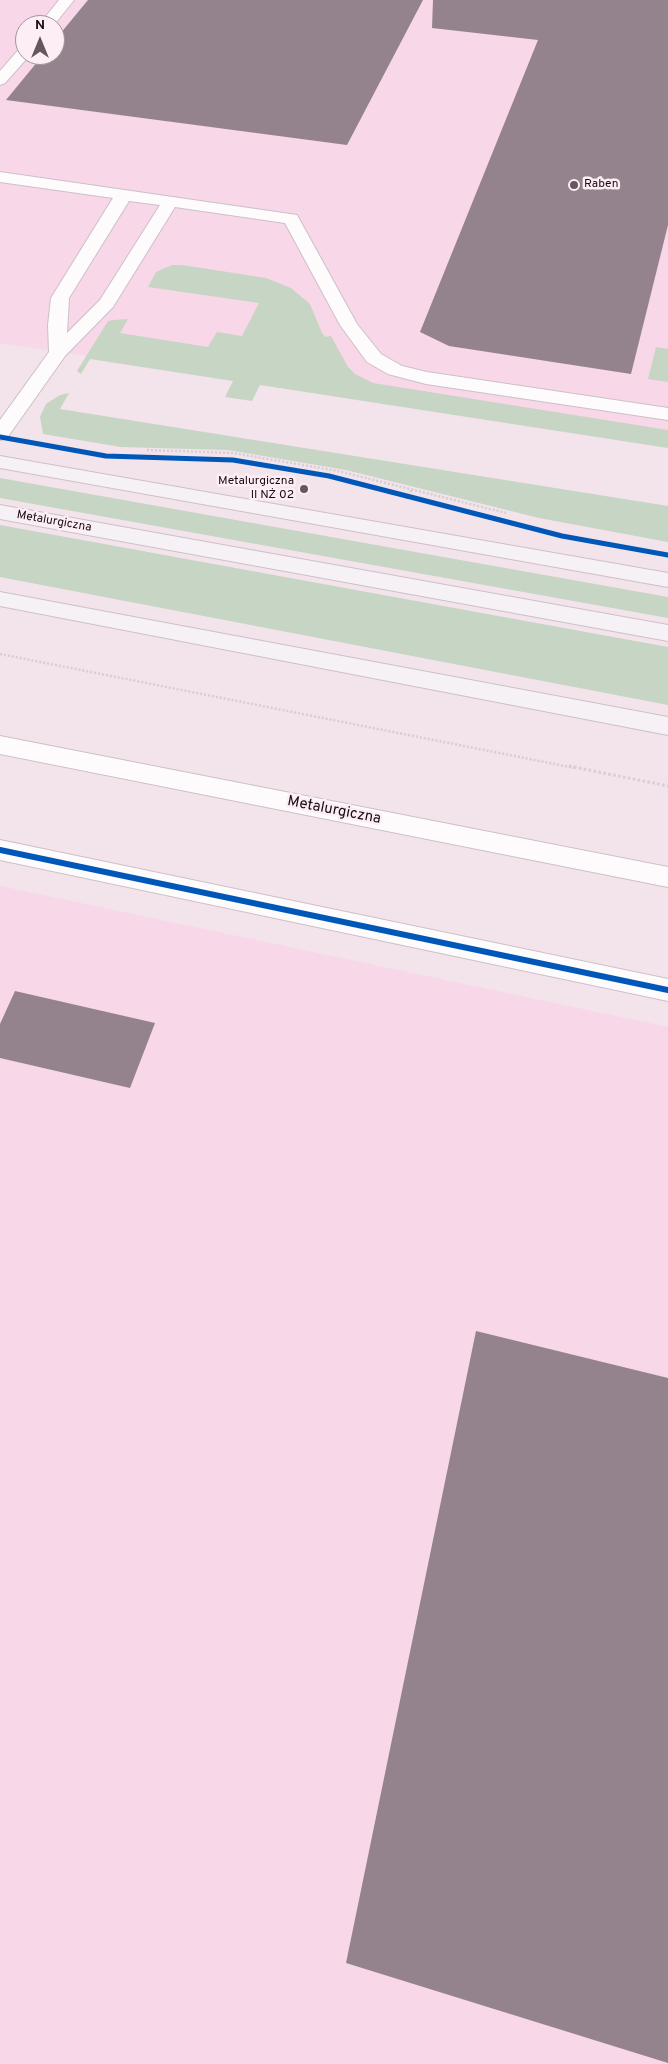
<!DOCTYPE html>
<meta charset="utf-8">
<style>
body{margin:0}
#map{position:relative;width:668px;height:2064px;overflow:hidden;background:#f3e3eb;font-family:Overpass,sans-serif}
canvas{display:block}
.north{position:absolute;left:15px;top:15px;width:50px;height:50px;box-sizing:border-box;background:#fdeef6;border:1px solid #a1949b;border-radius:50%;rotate:0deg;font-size:14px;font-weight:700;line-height:20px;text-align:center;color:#180c13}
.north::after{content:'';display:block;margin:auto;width:18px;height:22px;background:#65575f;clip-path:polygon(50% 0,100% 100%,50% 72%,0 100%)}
</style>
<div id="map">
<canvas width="668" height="2064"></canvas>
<div class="north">N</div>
</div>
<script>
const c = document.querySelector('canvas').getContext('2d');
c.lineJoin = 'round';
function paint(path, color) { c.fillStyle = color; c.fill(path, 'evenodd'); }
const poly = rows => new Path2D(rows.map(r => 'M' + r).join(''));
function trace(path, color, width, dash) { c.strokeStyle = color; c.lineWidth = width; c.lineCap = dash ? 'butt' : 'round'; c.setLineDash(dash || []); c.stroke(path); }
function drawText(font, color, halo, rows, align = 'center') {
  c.font = font + ' Overpass,sans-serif'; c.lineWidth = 5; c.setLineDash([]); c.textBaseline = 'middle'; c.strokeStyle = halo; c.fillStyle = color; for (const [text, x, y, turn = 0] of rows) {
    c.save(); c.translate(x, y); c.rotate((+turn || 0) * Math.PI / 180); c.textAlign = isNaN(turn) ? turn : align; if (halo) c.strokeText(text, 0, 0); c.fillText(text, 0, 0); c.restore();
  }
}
const built = poly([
 [0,0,668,0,668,443,0,343],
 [25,25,55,25,55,55,25,55],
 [0,886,668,1027,668,2064,0,2064]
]);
const green = poly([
 [172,265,182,265,266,278,291,288,310,304,322,333,325,337,331,336,348,367,355,374,373,383,668,430,668,448,260,385,252,401,225,397,233,381,90,359,81,374,77,371,108,321,114,320,128,319,120,333,208,347,217,332,242,336,259,303,148,287,156,272],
 [656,347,668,349,668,382,648,379],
 [69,393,60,409,668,506,668,542,539,518,346,470,228,450,121,447,43,434,40,417,46,404,60,395],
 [0,478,668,597,668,618,0,498],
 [0,525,668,647,668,705,0,577]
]);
const building = poly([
 [88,0,423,0,347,145,6,100,43,55,55,55,55,40],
 [433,0,668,0,668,225,631,374,449,346,420,332,538,40,432,28],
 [15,991,155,1023,130,1088,0,1058,0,1024],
 [476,1331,668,1378,668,2063,346,1963]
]);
const pathFar1 = poly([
 [147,450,233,453,338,471,506,513],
 [406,499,412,489],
 [0,654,575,768]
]);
const path = poly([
 [569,766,668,786]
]);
const service = poly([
 [59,0,74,0,54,25,39,25,59,0],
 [25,47,25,55,30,55,5,83,0,85,0,71,20,48,25,47],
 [0,172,297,215,357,324,381,354,402,366,427,372,668,408,668,420,426,384,388,374,367,362,340,325,285,223,175,207,113,307,65,356,7,438,0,440,0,420,49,352,48,325,51,298,113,198,0,182,0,172],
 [129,201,160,205,100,300,67,333,69,298,129,201]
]);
const minor = poly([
 [0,736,668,867,668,887,0,754,0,736],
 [0,840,668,979,668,1001,0,860,0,840]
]);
const secondary = poly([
 [0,456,668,573,668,587,0,468,0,456],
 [0,505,668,625,668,641,0,519,0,505],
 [0,592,668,717,668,735,0,606,0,592]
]);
const cyclewayFar1 = poly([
 [0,437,106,456,233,460,329,476,562,536,668,555]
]);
const cycleway = poly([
 [0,850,668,990]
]);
const markers = [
 [574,185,5,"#65575f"],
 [304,489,5,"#65575f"]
];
const farPoinames = [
 ["Raben",584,185],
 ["Metalurgiczna",294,482,"right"],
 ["II NŻ 02",294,496,"right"]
];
const farStreetnames = [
 ["Metalurgiczna",54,522,10]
];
const streetNames = [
 ["Metalurgiczna",334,811,11]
];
paint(built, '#f7d7e8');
paint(green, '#c7d5c4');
paint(building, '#94838c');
trace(service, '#cdc0c7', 2);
trace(minor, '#cdc0c7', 2);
trace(secondary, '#cdc0c7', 2);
trace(pathFar1, '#d4cfd2', 2.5, [2, 2]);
trace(path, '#d4cfd2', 3, [2.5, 2.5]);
paint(service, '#fdfbfc');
paint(minor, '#fdfbfc');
paint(secondary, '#f6f1f4');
trace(cyclewayFar1, '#0057b8', 5);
trace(cycleway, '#0057b8', 6);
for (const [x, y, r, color] of markers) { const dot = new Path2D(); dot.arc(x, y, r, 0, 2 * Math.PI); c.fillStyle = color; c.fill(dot); trace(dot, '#fdeef6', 2); }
drawText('12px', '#180c13', '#fdeef6', farPoinames, 'left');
drawText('12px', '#180c13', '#fdeef6', farStreetnames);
drawText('15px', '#180c13', '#fdeef6', streetNames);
</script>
